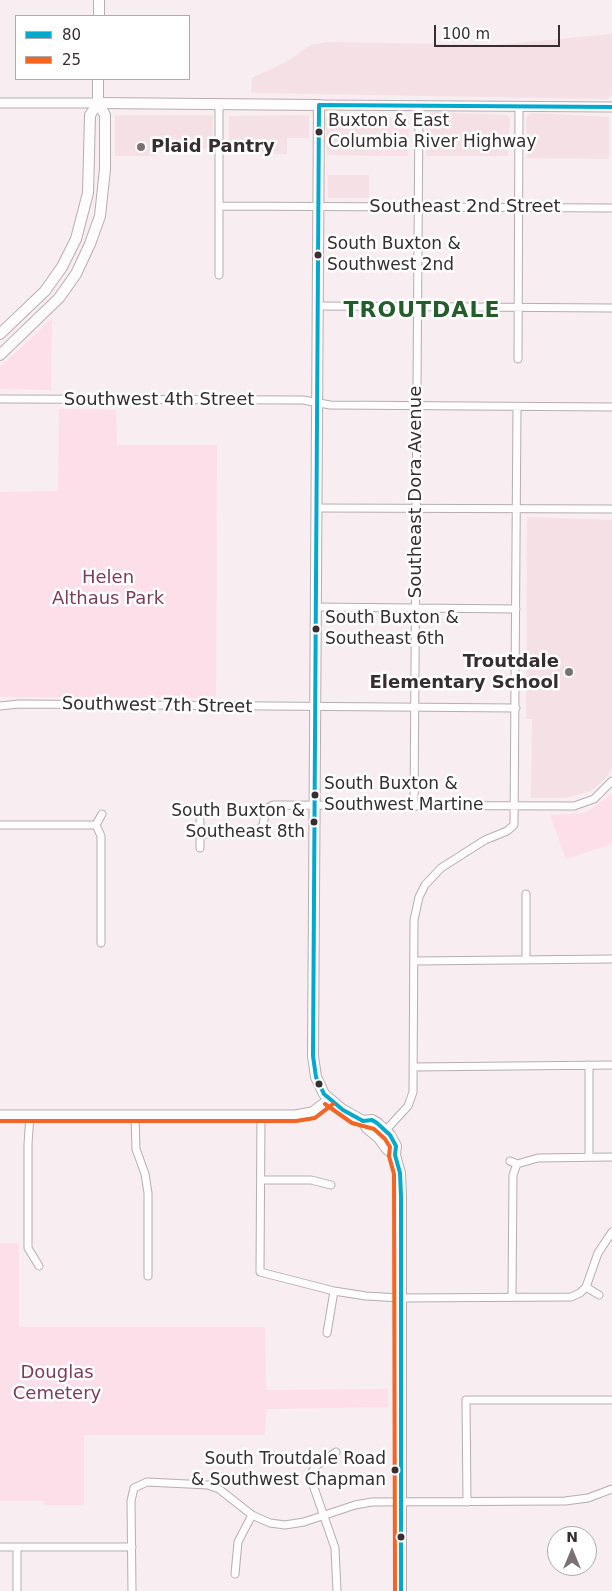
<!DOCTYPE html>
<style>
body{margin:0}
#map{position:relative;width:612px;height:1591px;overflow:hidden;background:#f8edf0;font-family:"DejaVu Sans",sans-serif}
canvas{display:block}
.legend{position:absolute;left:15px;top:15px;width:175px;height:65px;box-sizing:border-box;background:#fff;border:1px solid #afabac;margin:0;padding:6px 9px;list-style:none;font-size:15px;color:#362e30}
.legend li{display:flex;align-items:center;gap:10px;height:25px}
.legend b{width:25px;border:1px solid #afabac}
.north{position:absolute;left:547px;top:1526px;width:50px;height:50px;box-sizing:border-box;background:#fff;border:1px solid #afabac;border-radius:50%;rotate:0deg;font-size:14px;font-weight:700;line-height:20px;text-align:center;color:#362e30}
.north::after{content:'';display:block;margin:auto;width:18px;height:22px;background:#7a7173;clip-path:polygon(50% 0,100% 100%,50% 72%,0 100%)}
.scale{position:absolute;left:434px;top:25px;width:126px;height:22px;box-sizing:border-box;border:2px solid #362e30;border-top:0;padding-left:6px;font-size:15px;line-height:18px;white-space:nowrap;color:#362e30;-webkit-text-stroke:4px #fff;paint-order:stroke}
</style>
<div id="map">
<canvas width="612" height="1591"></canvas>
<ul class="legend">
<li><b style="height:6px;background:#00a9ce"></b>80</li>
<li><b style="height:6px;background:#f26522"></b>25</li>
</ul>
<div class="north">N</div>
<div class="scale">100 m</div>
</div>
<script>
const c = document.querySelector('canvas').getContext('2d');
c.lineJoin = 'round';
function paint(path, color) { c.fillStyle = color; c.fill(path, 'evenodd'); }
const poly = rows => new Path2D(rows.map(r => 'M' + r).join(''));
function trace(path, color, width, dash) { c.strokeStyle = color; c.lineWidth = width; c.lineCap = dash ? 'butt' : 'round'; c.setLineDash(dash || []); c.stroke(path); }
function drawText(font, color, halo, rows, align = 'center') {
  c.font = font + ' "DejaVu Sans",sans-serif'; c.lineWidth = 5; c.setLineDash([]); c.textBaseline = 'middle'; c.strokeStyle = halo; c.fillStyle = color; for (const [text, x, y, turn = 0] of rows) {
    c.save(); c.translate(x, y); c.rotate((+turn || 0) * Math.PI / 180); c.textAlign = isNaN(turn) ? turn : align; if (halo) c.strokeText(text, 0, 0); c.fillText(text, 0, 0); c.restore();
  }
}
const built = poly([
 [612,34,612,94,607,99,251,93,252,78,284,63,311,45,327,42,495,45],
 [430,112,507,115,510,119,508,156,426,156,426,119],
 [533,113,609,117,609,159,527,158,526,121,527,116],
 [381,114,380,156,327,155,325,118,328,116],
 [115,115,213,115,212,149,157,149,157,156,115,156],
 [309,115,309,138,287,138,287,154,229,154,229,116],
 [328,175,369,175,369,198,328,198],
 [527,517,612,520,612,769,605,779,591,791,566,798,531,798,532,719,526,719]
]);
const green = poly([
 [381,118,409,118,408,156,380,156],
 [52,319,51,390,0,389,0,367],
 [59,409,116,410,117,445,217,445,216,698,0,697,0,492,58,491],
 [612,794,612,844,566,859,550,815,585,813],
 [0,1243,19,1243,19,1327,265,1327,266,1390,388,1389,388,1407,266,1409,265,1435,84,1435,84,1505,44,1505,44,1501,0,1501]
]);
const minor = poly([
 [219,206,612,208],
 [219,275,219,104],
 [317,306,612,308],
 [518,359,519,106],
 [0,399,303,400,330,405,612,407],
 [316,508,612,509],
 [315,607,516,609],
 [0,706,19,704,516,708],
 [414,807,419,105],
 [200,821,200,848],
 [0,825,96,825],
 [96,825,101,836,101,943],
 [96,825,102,814],
 [200,834,256,833,263,825,266,809,273,805,574,806,594,799,612,781],
 [526,960,526,894],
 [414,961,612,959],
 [413,1067,612,1065],
 [30,1115,28,1144,28,1248,39,1266],
 [135,1115,136,1149,145,1174,148,1193,148,1276],
 [261,1115,260,1272,334,1291,366,1296,401,1298,571,1297,580,1293,586,1287,598,1253,612,1232],
 [386,1130,408,1106,413,1092,414,920,419,897,425,885,441,868,485,840,507,831,514,825,517,407],
 [589,1157,589,1065],
 [510,1161,517,1164],
 [517,1164,538,1158,612,1157],
 [261,1180,311,1180,331,1185],
 [586,1287,599,1295],
 [512,1297,513,1175,517,1164],
 [327,1333,334,1291],
 [336,1452,316,1466,312,1472,312,1482,335,1548,337,1591],
 [467,1502,466,1400,612,1400],
 [0,1547,132,1547],
 [235,1574,238,1542,252,1515],
 [17,1591,17,1547],
 [132,1591,131,1501,134,1488,147,1482,208,1485,219,1489,252,1515,270,1523,285,1525,304,1522,355,1505,372,1502,565,1501,588,1498,612,1489]
]);
const tertiary = poly([
 [0,103,98,103],
 [319,105,612,107],
 [0,1115,295,1115,312,1112,329,1099]
]);
const secondary = poly([
 [98,103,319,105,313,1056,316,1077,324,1094,343,1110,363,1121,372,1120,377,1123,390,1135,396,1146,395,1155,400,1173,401,1196,401,1591],
 [363,1121,367,1128,379,1138,387,1149,395,1155]
]);
const primary = poly([
 [99,16,99,0],
 [98,103,98,79],
 [0,334,45,291,62,267,76,239,88,193,90,115,98,103],
 [0,355,59,298,76,274,90,244,100,216,105,169,105,115,98,103]
]);
const bus1 = poly([
 [319,105,313,1056,316,1077,324,1094,343,1110,363,1121,372,1120,377,1123,390,1135,396,1146,395,1155,400,1173,401,1196,401,1591],
 [319,105,612,107]
]);
const bus2 = poly([
 [325,1104,352,1123,374,1129,385,1139,390,1147,389,1156,394,1174,395,1591],
 [0,1121,296,1121,315,1118,333,1104]
]);
const markers = [
 [319,132,4.5,"#362e30"],
 [141,147,5,"#7a7173"],
 [318,255,4.5,"#362e30"],
 [316,629,4.5,"#362e30"],
 [569,672,5,"#7a7173"],
 [315,795,4.5,"#362e30"],
 [314,822,4.5,"#362e30"],
 [319,1084,4.5,"#362e30"],
 [395,1470,4.5,"#362e30"],
 [401,1537,4.5,"#362e30"]
];
const busNames = [
 ["Buxton & East",328,122],
 ["Columbia River Highway",328,143],
 ["South Buxton &",327,245],
 ["Southwest 2nd",327,266],
 ["South Buxton &",325,619],
 ["Southeast 6th",325,640],
 ["South Buxton &",324,785],
 ["Southwest Martine",324,806],
 ["South Buxton &",305,812,"right"],
 ["Southeast 8th",305,833,"right"],
 ["South Troutdale Road",386,1460,"right"],
 ["& Southwest Chapman",386,1481,"right"]
];
const poiNames = [
 ["Plaid Pantry",151,147],
 ["Troutdale",559,662,"right"],
 ["Elementary School",559,683,"right"]
];
const streetNames = [
 ["Southeast 2nd Street",465,207],
 ["Southwest 4th Street",159,400],
 ["Southeast Dora Avenue",416,492,-90],
 ["Southwest 7th Street",157,706,1]
];
const parkNames = [
 ["Helen",108,578],
 ["Althaus Park",108,599],
 ["Douglas",57,1373],
 ["Cemetery",57,1394]
];
const districtNames = [
 ["TROUTDALE",422,311]
];
paint(built, '#f5e0e6');
paint(green, '#fcdfe8');
trace(minor, '#b7aeb1', 9);
trace(tertiary, '#b7aeb1', 11);
trace(secondary, '#b7aeb1', 12);
trace(primary, '#b7aeb1', 12);
trace(minor, '#fefcfd', 7);
trace(tertiary, '#fefcfd', 9);
trace(secondary, '#fefcfd', 10);
trace(primary, '#fefcfd', 10);
trace(bus1, '#00a9ce', 4);
trace(bus2, '#f26522', 4);
for (const [x, y, r, color] of markers) { const dot = new Path2D(); dot.arc(x, y, r, 0, 2 * Math.PI); c.fillStyle = color; c.fill(dot); trace(dot, '#fff', 2); }
drawText('17px', '#362e30', '#fff', busNames, 'left');
drawText('bold 18px', '#362e30', '#fff', poiNames, 'left');
drawText('18px', '#362e30', '#fff', streetNames);
drawText('18px', '#7e3c56', '#fff', parkNames);
c.letterSpacing = '1px';
drawText('bold 22px', '#225d2b', '#fff', districtNames);
c.letterSpacing = '0px';
</script>
